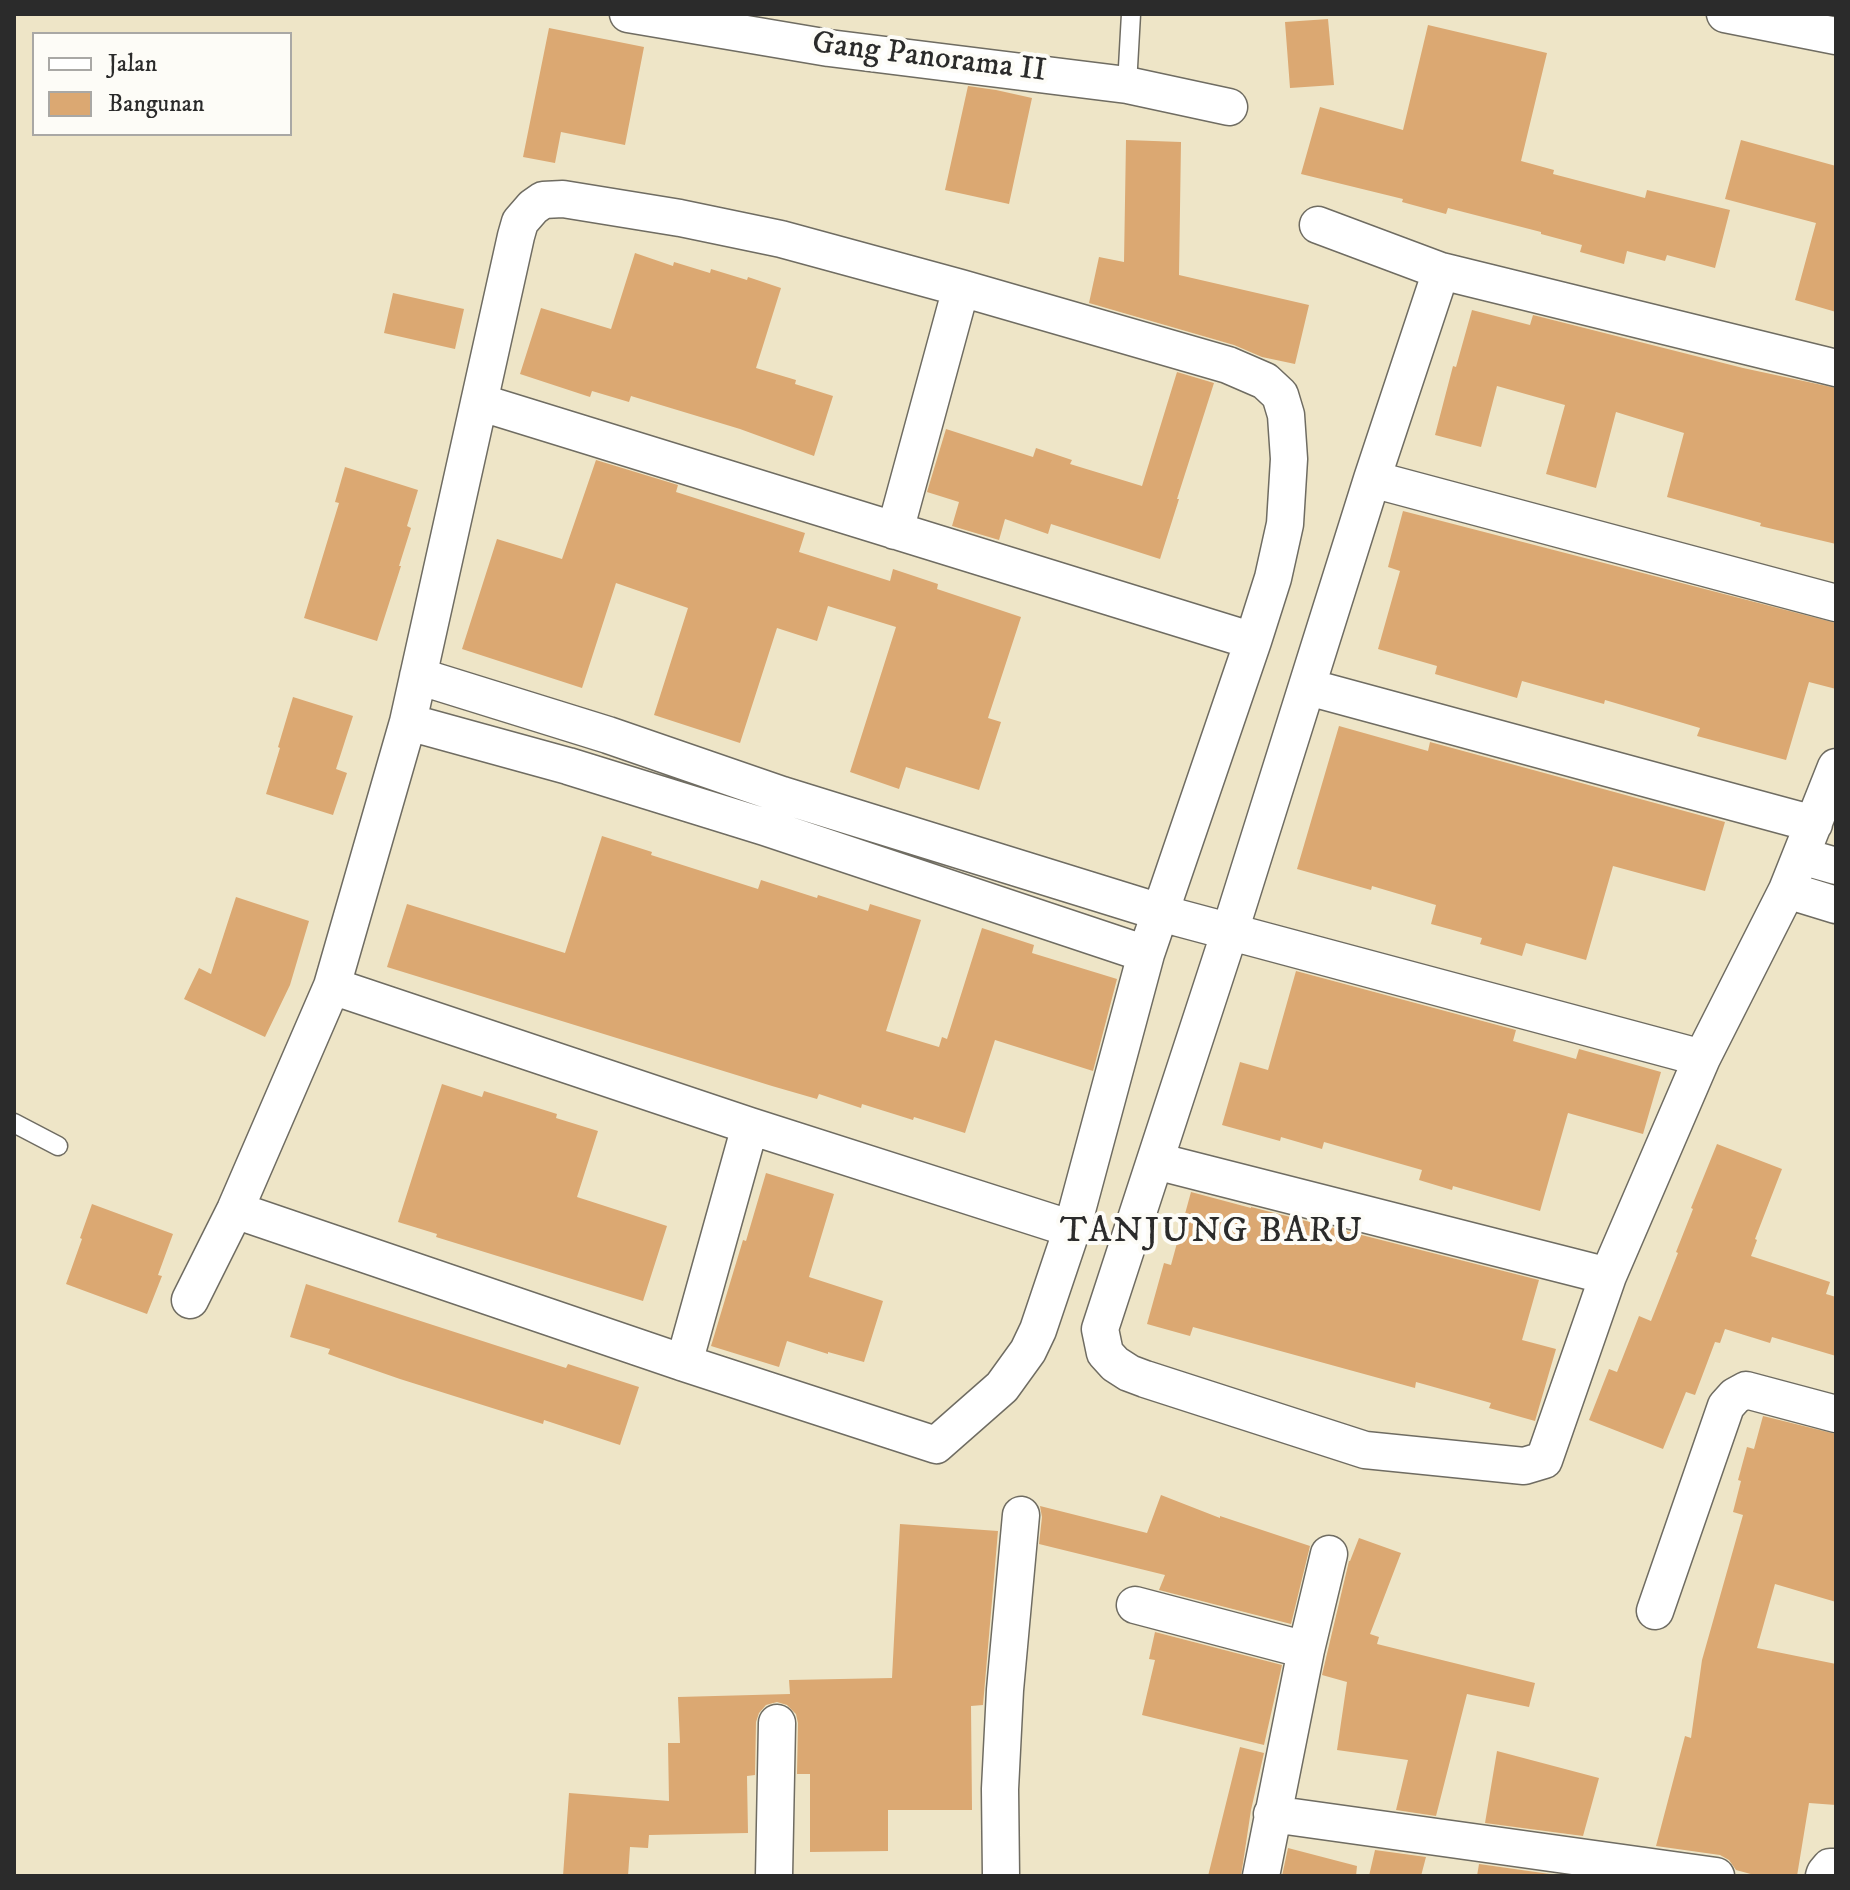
<!DOCTYPE html>
<style>
body{margin:0}
#map{position:relative;width:1850px;height:1890px;overflow:hidden;background:#eee5c7;font-family:"IM FELL DW Pica",serif}
canvas{display:block}
.frame{position:absolute;inset:0;border:16px solid #2b2b2b;pointer-events:none}
.legend{position:absolute;left:32px;top:32px;width:260px;height:104px;box-sizing:border-box;background:#fdfcf7;border:2px solid #a9a8a5;margin:0;padding:10px 14px;list-style:none;font-size:24px;color:#2b2b2b}
.legend li{display:flex;align-items:center;gap:16px;height:40px}
.legend b{width:40px;border:2px solid #a9a8a5}
</style>
<div id="map">
<canvas width="1850" height="1890"></canvas>
<div class="frame"></div>
<ul class="legend">
<li><b style="height:10px;background:#fff"></b>Jalan</li>
<li><b style="height:22px;background:#dba872"></b>Bangunan</li>
</ul>
</div>
<script>
const c = document.querySelector('canvas').getContext('2d');
c.lineJoin = 'round';
function paint(path, color) { c.fillStyle = color; c.fill(path, 'evenodd'); }
const poly = rows => new Path2D(rows.map(r => 'M' + r).join(''));
function trace(path, color, width, dash) { c.strokeStyle = color; c.lineWidth = width; c.lineCap = dash ? 'butt' : 'round'; c.setLineDash(dash || []); c.stroke(path); }
function drawText(font, color, halo, rows, align = 'center') {
  c.font = font + ' "IM FELL DW Pica",serif'; c.lineWidth = 8; c.setLineDash([]); c.textBaseline = 'middle'; c.strokeStyle = halo; c.fillStyle = color; for (const [text, x, y, turn = 0] of rows) {
    c.save(); c.translate(x, y); c.rotate((+turn || 0) * Math.PI / 180); c.textAlign = isNaN(turn) ? turn : align; if (halo) c.strokeText(text, 0, 0); c.fillText(text, 0, 0); c.restore();
  }
}
const building = poly([
 [1328,19,1334,85,1290,88,1285,22],
 [1428,25,1547,53,1521,161,1554,170,1553,174,1645,198,1647,190,1730,210,1715,268,1667,255,1665,261,1627,251,1624,264,1580,252,1582,245,1541,234,1541,232,1448,208,1446,214,1402,202,1403,199,1301,174,1320,107,1403,130],
 [549,28,644,47,625,145,561,132,555,163,523,157],
 [968,86,996,90,1032,98,1009,204,945,190],
 [1126,140,1181,142,1179,275,1309,305,1295,364,1262,357,1234,345,1089,303,1099,257,1124,262],
 [1741,140,1836,166,1836,312,1795,300,1816,223,1725,199],
 [635,253,673,266,674,262,710,273,711,269,747,280,748,277,781,288,756,368,796,380,795,384,833,396,814,456,740,429,631,396,629,402,592,391,590,397,520,374,541,308,611,329],
 [393,293,464,309,455,349,384,333],
 [1472,310,1530,325,1533,315,1743,368,1836,388,1836,544,1760,526,1761,523,1667,497,1684,433,1616,412,1596,488,1546,474,1565,405,1497,386,1481,447,1435,435,1453,366,1456,367],
 [1177,372,1214,383,1177,499,1179,499,1160,559,1051,524,1048,534,1005,519,999,540,952,526,959,502,927,492,946,429,1033,457,1036,448,1072,460,1070,464,1142,486],
 [596,460,678,485,676,492,805,533,799,552,890,581,893,569,938,584,937,589,1021,617,988,718,1001,722,979,790,906,767,899,789,850,772,896,627,828,606,817,641,777,628,740,743,654,715,688,608,616,583,582,688,462,649,497,539,562,559],
 [345,467,418,490,407,526,411,528,399,566,401,566,377,641,304,618,339,503,335,502],
 [1403,511,1836,623,1836,689,1809,682,1786,760,1697,736,1700,728,1605,700,1604,704,1522,681,1517,698,1435,674,1437,666,1378,649,1400,571,1388,567],
 [293,697,353,716,336,769,347,773,333,815,266,794,280,748,278,747],
 [1339,726,1428,751,1430,742,1725,822,1705,891,1613,866,1586,960,1526,943,1522,956,1480,944,1482,938,1431,924,1436,905,1372,886,1371,890,1297,869],
 [602,836,652,852,651,855,758,889,761,880,817,898,818,895,868,911,870,904,921,920,886,1031,939,1047,942,1037,947,1039,982,928,1034,945,1032,953,1117,979,1093,1071,995,1040,965,1133,914,1117,913,1120,862,1104,861,1108,819,1094,817,1099,772,1086,387,967,407,904,565,953],
 [236,897,309,921,290,985,265,1037,184,999,199,968,211,974],
 [1296,971,1516,1030,1513,1041,1576,1059,1579,1049,1661,1072,1643,1134,1568,1113,1540,1211,1453,1186,1452,1190,1419,1180,1422,1170,1324,1142,1322,1149,1281,1137,1280,1141,1222,1125,1240,1062,1268,1070],
 [442,1084,482,1097,484,1091,557,1114,556,1118,598,1131,577,1197,667,1226,643,1301,436,1237,437,1234,398,1222],
 [1717,1144,1782,1169,1755,1239,1757,1240,1751,1256,1830,1282,1826,1294,1836,1297,1836,1356,1772,1337,1770,1343,1725,1329,1720,1343,1715,1342,1695,1395,1686,1392,1663,1449,1589,1420,1609,1369,1617,1372,1639,1316,1651,1321,1678,1253,1676,1252,1693,1209,1691,1208],
 [766,1173,834,1194,809,1277,883,1301,864,1362,828,1352,828,1354,787,1341,779,1367,711,1346,743,1240,746,1241],
 [1191,1192,1251,1208,1251,1207,1539,1280,1522,1340,1556,1349,1535,1421,1489,1408,1491,1403,1416,1382,1415,1388,1193,1327,1190,1336,1147,1324,1164,1263,1171,1265],
 [92,1204,173,1234,158,1275,162,1276,147,1314,66,1284,82,1239,80,1238],
 [306,1284,566,1368,568,1364,639,1387,620,1445,544,1420,543,1424,400,1379,328,1354,330,1349,290,1337],
 [1763,1416,1836,1434,1836,1602,1775,1584,1757,1648,1836,1664,1836,1805,1809,1803,1797,1876,1758,1876,1736,1870,1729,1860,1720,1855,1656,1846,1685,1736,1691,1738,1702,1660,1743,1515,1733,1512,1741,1481,1738,1480,1747,1447,1754,1449],
 [1161,1495,1220,1518,1220,1516,1310,1546,1291,1624,1159,1590,1165,1575,1039,1544,1042,1517,1040,1506,1147,1533],
 [900,1524,998,1531,983,1705,971,1706,972,1810,888,1810,888,1851,810,1852,810,1774,797,1774,798,1723,796,1714,787,1705,777,1702,766,1705,759,1713,756,1722,755,1775,747,1776,748,1833,649,1835,648,1848,630,1847,628,1876,563,1876,569,1793,669,1801,668,1743,680,1743,678,1697,790,1694,789,1680,892,1678],
 [1359,1538,1401,1553,1370,1634,1379,1637,1377,1644,1535,1683,1529,1707,1467,1694,1436,1816,1396,1810,1408,1760,1337,1750,1347,1682,1322,1675,1349,1561,1350,1561],
 [1155,1632,1282,1665,1264,1745,1142,1715,1155,1660,1149,1659],
 [1240,1747,1264,1753,1251,1810,1241,1876,1208,1876],
 [1497,1751,1599,1778,1583,1836,1485,1823],
 [1288,1848,1357,1866,1356,1876,1282,1876],
 [1375,1850,1426,1857,1421,1876,1369,1876],
 [1479,1864,1564,1876,1477,1876]
]);
const lane = poly([
 [1127,85,1131,14],
 [14,1123,58,1146]
]);
const street = poly([
 [628,14,829,48,1127,85,1229,107],
 [1725,14,1836,36],
 [1318,225,1441,271,1836,368],
 [1441,271,1372,479,1230,931,1100,1329,1105,1353,1115,1364,1129,1373,1145,1379,1365,1450,1524,1466,1544,1460,1608,1276,1702,1058,1787,890,1836,767],
 [479,402,1253,641],
 [1372,479,1836,603],
 [895,531,961,288],
 [418,676,608,735,782,795,1179,918,1702,1058],
 [1308,687,1814,824],
 [408,722,568,766,765,827,1146,954],
 [1801,856,1836,866],
 [1787,890,1836,905],
 [332,986,750,1126,1072,1229],
 [1156,1161,1608,1276],
 [190,1300,235,1210,332,986,408,722,516,236,520,222,533,207,543,200,563,199,680,218,781,239,961,288,1228,365,1265,381,1280,395,1286,415,1289,459,1285,524,1273,578,1253,641,1146,954,1072,1229,1038,1330,1028,1351,1002,1387,936,1445,684,1363,235,1210],
 [684,1363,750,1126],
 [1135,1605,1306,1650],
 [1655,1611,1726,1406,1735,1396,1746,1390,1836,1414],
 [1272,1814,1716,1876],
 [774,1876,777,1723],
 [1001,1876,1000,1789,1005,1690,1021,1515],
 [1261,1876,1306,1650,1329,1554],
 [1824,1876,1825,1873,1830,1867,1836,1867]
]);
const streetNames = [
 ["Gang Panorama II",929,59,7]
];
const quarterNames = [
 ["TANJUNG BARU",1212,1234]
];
paint(building, '#dba872');
trace(lane, '#6f6c62', 21);
trace(street, '#6f6c62', 39);
trace(lane, '#fff', 18);
trace(street, '#fff', 36);
drawText('32px', '#2b2b2b', '#fdfcf7', streetNames);
c.letterSpacing = '2px';
drawText('36px', '#2b2b2b', '#fdfcf7', quarterNames);
c.letterSpacing = '0px';
</script>
